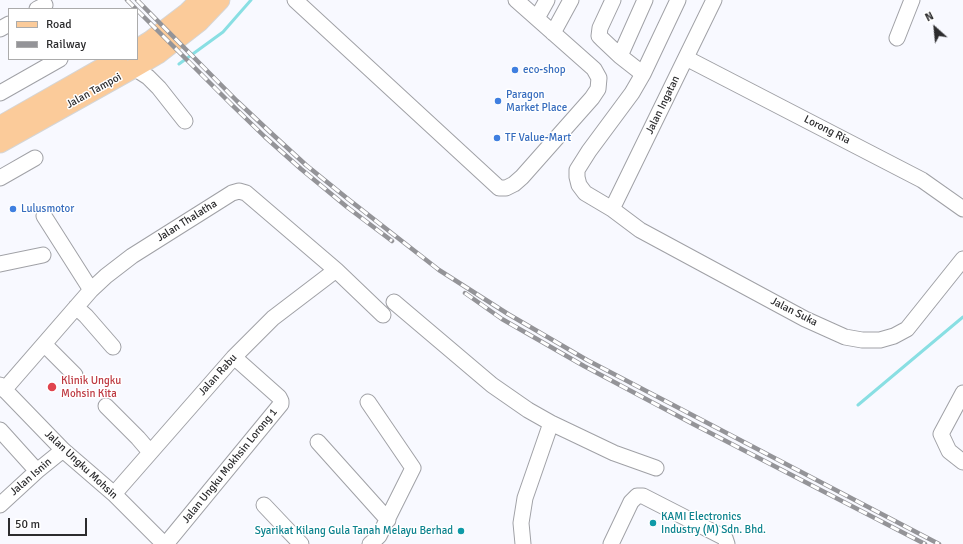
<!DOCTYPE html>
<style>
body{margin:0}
#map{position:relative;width:963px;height:544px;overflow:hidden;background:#f8f9ff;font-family:Signika,sans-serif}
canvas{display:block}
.legend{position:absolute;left:8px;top:8px;width:130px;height:52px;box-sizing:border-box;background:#fff;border:1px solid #ababab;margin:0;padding:5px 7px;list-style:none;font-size:12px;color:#2c2c2e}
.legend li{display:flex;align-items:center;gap:8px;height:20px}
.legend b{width:20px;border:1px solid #ababab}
.north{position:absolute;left:915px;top:8px;width:40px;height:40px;-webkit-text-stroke:3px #fff;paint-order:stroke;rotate:333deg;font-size:11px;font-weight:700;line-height:16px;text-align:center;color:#2c2c2e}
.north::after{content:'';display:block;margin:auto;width:14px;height:18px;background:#2c2c2e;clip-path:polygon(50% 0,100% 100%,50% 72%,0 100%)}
.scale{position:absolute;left:8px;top:518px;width:79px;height:18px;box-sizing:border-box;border:2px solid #2c2c2e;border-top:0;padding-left:5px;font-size:12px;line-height:14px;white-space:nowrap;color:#2c2c2e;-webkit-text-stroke:3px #fff;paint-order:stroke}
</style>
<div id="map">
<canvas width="963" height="544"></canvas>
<ul class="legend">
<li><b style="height:5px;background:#fbcb9a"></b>Road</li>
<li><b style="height:5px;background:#949498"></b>Railway</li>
</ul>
<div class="north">N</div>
<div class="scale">50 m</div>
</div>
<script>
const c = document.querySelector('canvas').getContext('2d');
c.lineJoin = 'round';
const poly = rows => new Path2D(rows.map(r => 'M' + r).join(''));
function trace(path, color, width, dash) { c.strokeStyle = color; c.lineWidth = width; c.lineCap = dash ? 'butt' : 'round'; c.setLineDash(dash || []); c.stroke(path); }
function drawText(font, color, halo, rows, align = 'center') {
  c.font = font + ' Signika,sans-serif'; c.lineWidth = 3; c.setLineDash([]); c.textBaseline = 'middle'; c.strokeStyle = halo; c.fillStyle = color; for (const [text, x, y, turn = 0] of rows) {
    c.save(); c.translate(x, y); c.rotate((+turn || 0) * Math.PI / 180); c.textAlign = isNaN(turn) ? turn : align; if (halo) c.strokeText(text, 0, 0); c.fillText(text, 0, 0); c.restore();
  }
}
const stream = poly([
 [179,64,223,32,251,0],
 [858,405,963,317]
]);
const minor = poly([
 [295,0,499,188,506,188,514,184,522,177,592,98,598,89,599,78,594,69,516,0],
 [613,0,600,28,599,36,602,39,620,56,643,74,678,0],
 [37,9,45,5],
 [537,18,547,0],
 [0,29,9,24],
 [553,33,571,0],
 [897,38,912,0],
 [620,56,645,0],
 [686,58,922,180,963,209],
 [134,68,148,77,159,88,185,121],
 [643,74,632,93,589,151,577,170,577,177,579,185,585,193,612,209,640,230,805,319,845,337,862,340,880,340,894,336,907,329,963,259],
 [0,93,60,59],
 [0,178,35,158],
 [612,209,714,0],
 [44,216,91,290],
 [0,264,43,255],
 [394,302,492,385,528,410,551,423,614,453,656,468],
 [76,307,86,316,113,347],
 [44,344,75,375],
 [0,385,63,450,114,494,164,544],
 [4,390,91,290,106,276,132,256,232,193,239,191,246,193,336,270,383,315],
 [963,393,941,434,949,451,963,462],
 [368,402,413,468,379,536,370,544],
 [106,406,138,438,150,452],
 [0,430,37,471],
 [318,442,388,520],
 [114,494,234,357,273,318,336,270],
 [0,505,37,471,63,450],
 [264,505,301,544],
 [166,544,281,404,281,401,279,397,234,357],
 [523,544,521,523,525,498,551,423],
 [611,544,631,502,637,496,643,496,725,538,727,544]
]);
const major = poly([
 [137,49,150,41,188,12,200,0],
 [0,126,118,59],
 [0,143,134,68,158,54,199,22,220,0]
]);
const rail = poly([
 [127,0,136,9],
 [137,0,237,101,270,132,306,165,348,199,439,270,508,314,587,360,939,544],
 [137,10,232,105,265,137,301,169,347,207,392,241],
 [465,293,502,319,584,366,693,424,925,544]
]);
const markers = [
 [515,70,4,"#3f7fe0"],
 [498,101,4,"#3f7fe0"],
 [497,138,4,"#3f7fe0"],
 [13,209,4,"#3f7fe0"],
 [52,387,5,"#e0444e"],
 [653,523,4,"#0f9aa8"],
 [461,531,4,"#0f9aa8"]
];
const shopNames = [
 ["eco-shop",523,70],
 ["Paragon",506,95],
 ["Market Place",506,108],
 ["TF Value-Mart",505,138],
 ["Lulusmotor",21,209]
];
const streetNames = [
 ["Jalan Tampoi",94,91,-29],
 ["Jalan Ingatan",663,105,-64],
 ["Lorong Ria",827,130,27],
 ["Jalan Thalatha",187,221,-32],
 ["Jalan Suka",794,312,27],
 ["Jalan Rabu",218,375,-48],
 ["Jalan Ungku Mohsin",81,465,43],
 ["Jalan Ungku Mokhsin Lorong 1",230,466,-51],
 ["Jalan Isnin",31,477,-41]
];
const healthNames = [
 ["Klinik Ungku",61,381],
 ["Mohsin Kita",61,394]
];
const cultureNames = [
 ["KAMI Electronics",661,517],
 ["Industry (M) Sdn. Bhd.",661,530],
 ["Syarikat Kilang Gula Tanah Melayu Berhad",453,531,"right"]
];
trace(stream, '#89dfe3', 3);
trace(minor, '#a0a1a6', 17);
trace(major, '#d5d5d5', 21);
trace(minor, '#fff', 15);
trace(major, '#fbcb9a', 19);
trace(rail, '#949498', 4.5);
trace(rail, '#fff', 3, [9]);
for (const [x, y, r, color] of markers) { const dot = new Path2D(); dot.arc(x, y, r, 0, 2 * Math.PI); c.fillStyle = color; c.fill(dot); trace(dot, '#fff', 1.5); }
drawText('11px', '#366cbe', '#fff', shopNames, 'left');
drawText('11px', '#2c2c2e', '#fff', streetNames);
drawText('11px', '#be3a42', '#fff', healthNames, 'left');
drawText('11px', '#0d838f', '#fff', cultureNames, 'left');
</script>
